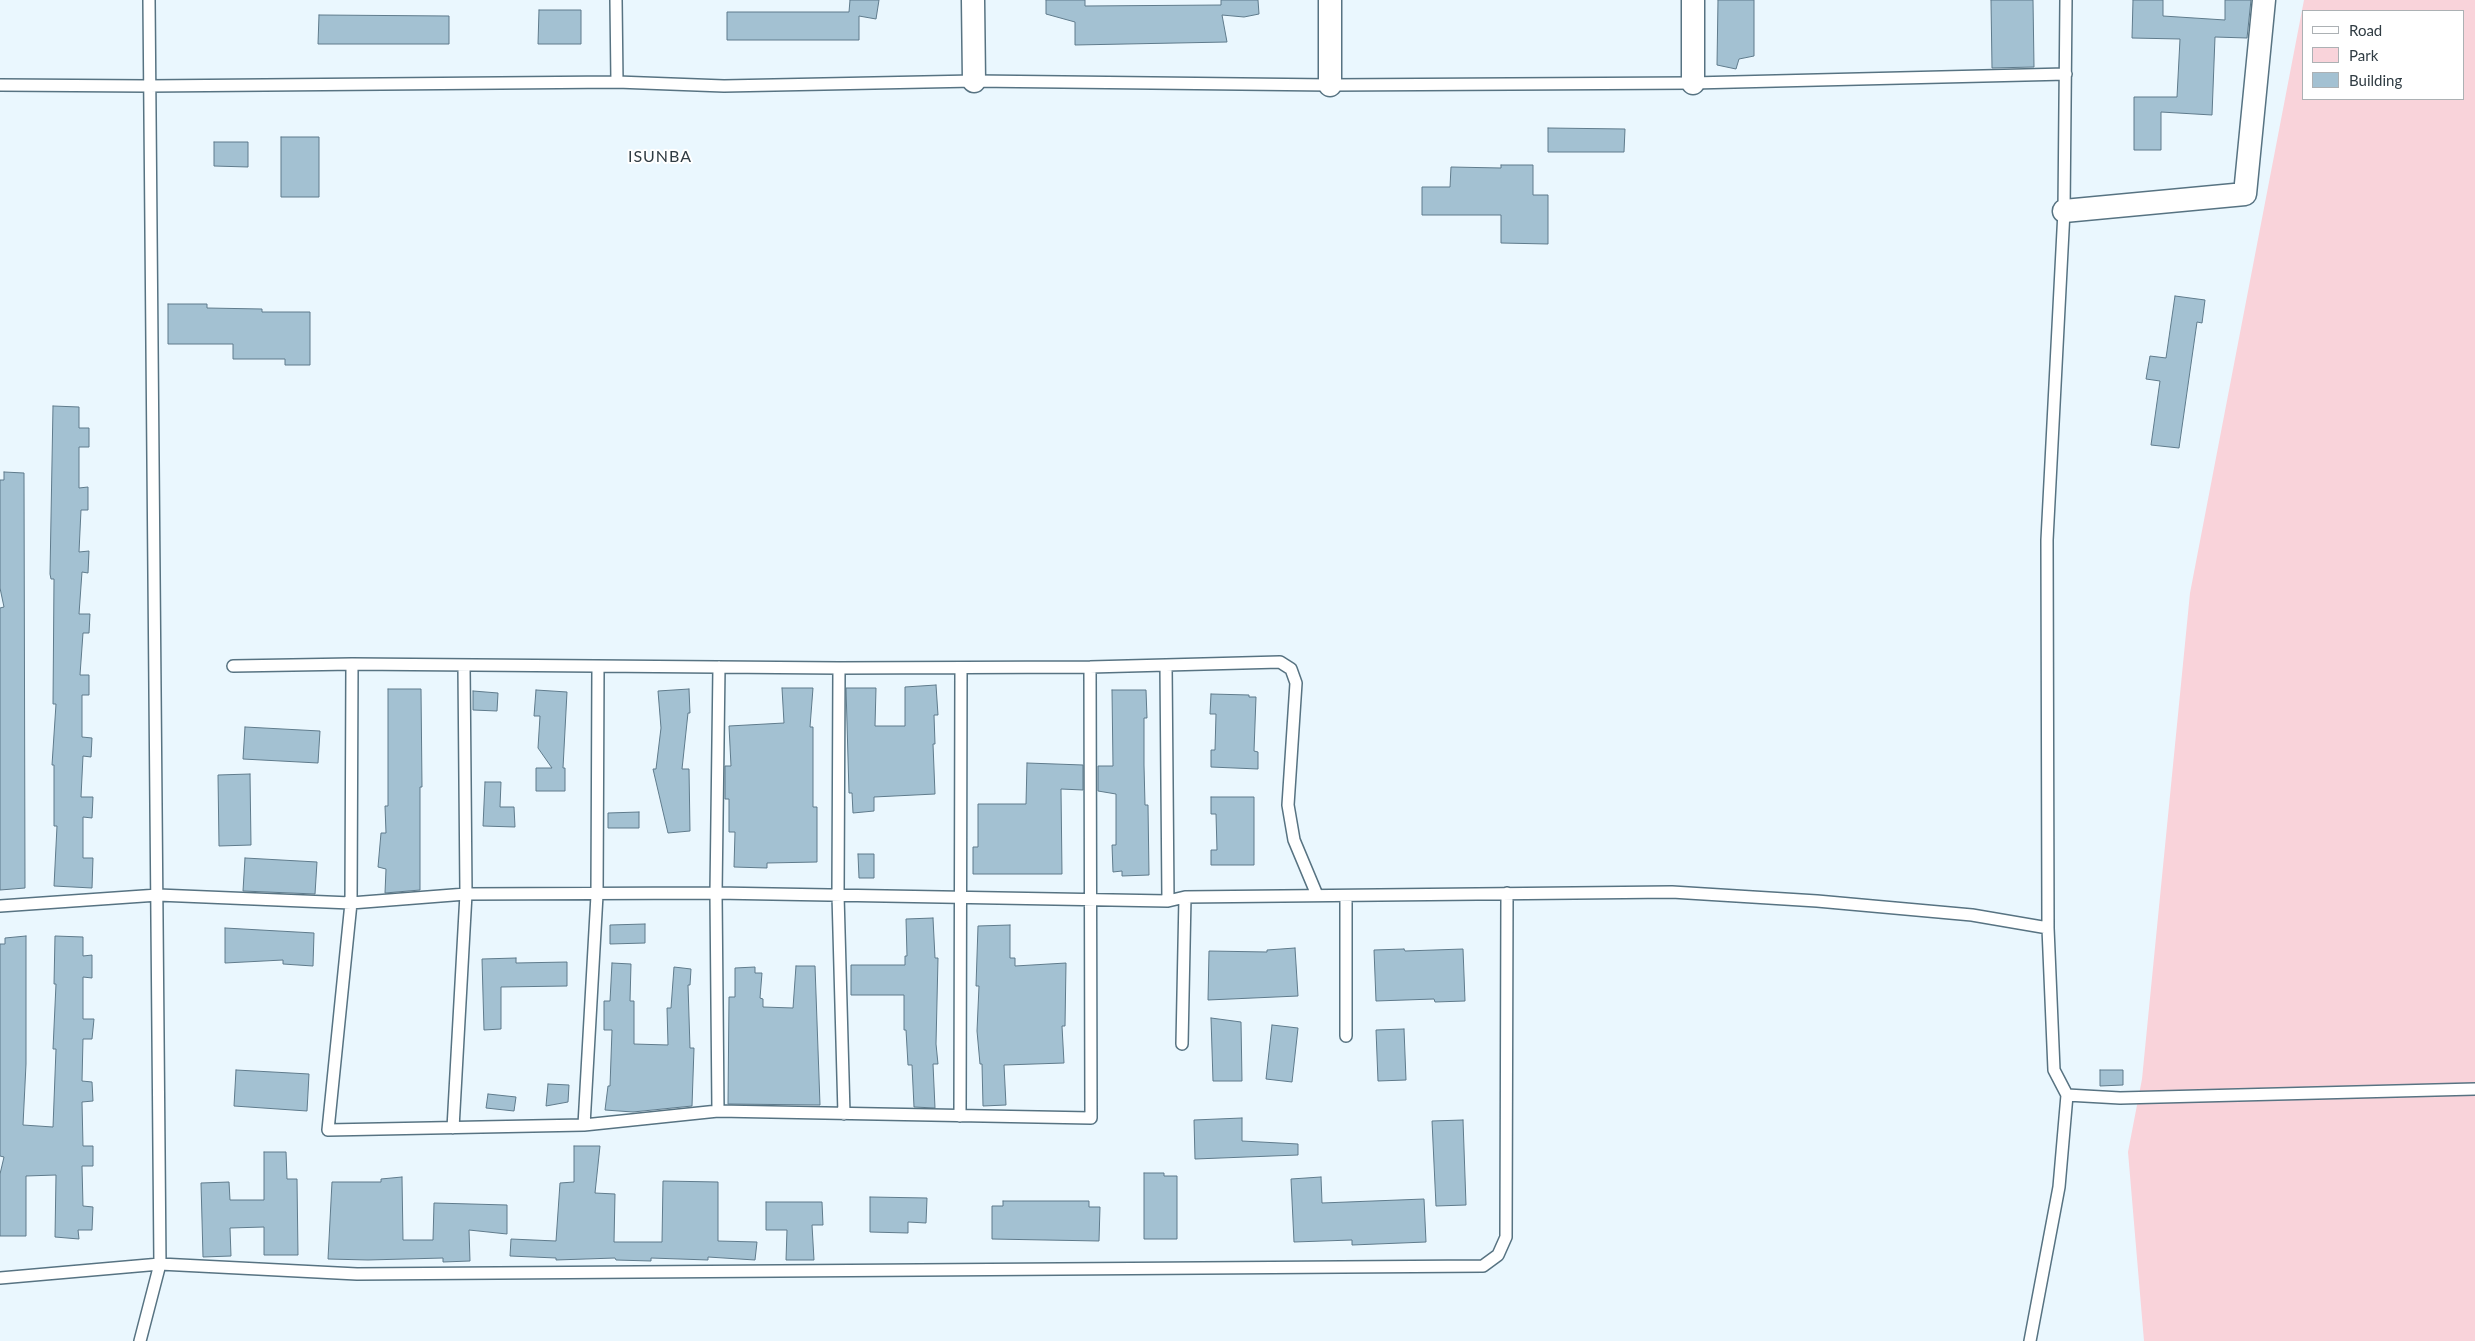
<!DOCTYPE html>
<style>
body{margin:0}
#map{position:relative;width:2475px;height:1341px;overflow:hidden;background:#eaf7fe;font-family:Lato,sans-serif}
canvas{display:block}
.legend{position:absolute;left:2302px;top:10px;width:162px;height:90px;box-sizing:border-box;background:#fff;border:1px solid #acb1b4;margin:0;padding:6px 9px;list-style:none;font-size:15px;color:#303c43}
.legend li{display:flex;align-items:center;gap:10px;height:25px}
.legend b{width:25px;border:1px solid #acb1b4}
</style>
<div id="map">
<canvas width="2475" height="1341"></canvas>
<ul class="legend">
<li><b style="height:6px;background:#fff"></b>Road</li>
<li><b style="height:14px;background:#f9d3da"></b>Park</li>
<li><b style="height:14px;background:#a3c1d2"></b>Building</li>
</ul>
</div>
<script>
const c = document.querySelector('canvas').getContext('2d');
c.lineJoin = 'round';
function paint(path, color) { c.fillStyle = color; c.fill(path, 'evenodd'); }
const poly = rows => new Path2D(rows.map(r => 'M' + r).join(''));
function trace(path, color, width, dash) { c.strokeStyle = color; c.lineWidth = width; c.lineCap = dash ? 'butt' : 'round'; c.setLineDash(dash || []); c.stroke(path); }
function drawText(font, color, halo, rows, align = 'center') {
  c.font = font + ' Lato,sans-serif'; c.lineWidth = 4; c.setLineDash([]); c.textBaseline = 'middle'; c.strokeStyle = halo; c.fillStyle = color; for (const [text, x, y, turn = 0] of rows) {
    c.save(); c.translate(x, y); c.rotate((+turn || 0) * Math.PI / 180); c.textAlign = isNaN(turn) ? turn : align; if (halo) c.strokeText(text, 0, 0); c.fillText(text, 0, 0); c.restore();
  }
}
const green = poly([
 [2304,0,2475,0,2475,1341,2144,1341,2128,1152,2142,1079,2190,593],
 [2304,11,2464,11,2464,99,2304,99]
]);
const building = poly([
 [850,0,879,0,876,19,859,16,859,40,727,40,727,12,849,12,850,0],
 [1046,0,1085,0,1085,6,1221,5,1221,0,1258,0,1259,14,1244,17,1222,15,1227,42,1075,45,1075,22,1046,14,1046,0],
 [1718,0,1754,0,1754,56,1739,59,1736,69,1717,65,1718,0],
 [1991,0,2033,0,2034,67,1992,68,1991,0],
 [2133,0,2163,0,2163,16,2225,20,2225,0,2251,0,2247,38,2215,37,2212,115,2161,112,2161,150,2134,150,2134,97,2177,97,2180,39,2132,38,2133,0],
 [539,10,581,10,581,44,538,44,539,10],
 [319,15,449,16,449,44,318,44,319,15],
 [1548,128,1625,129,1624,152,1548,152,1548,128],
 [281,137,319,137,319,197,281,197,281,137],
 [214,142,248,142,248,167,214,166,214,142],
 [1501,165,1533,165,1533,195,1548,195,1548,244,1501,243,1501,215,1422,215,1422,187,1450,187,1451,167,1501,168,1501,165],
 [2175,296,2205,300,2202,323,2197,322,2179,448,2151,445,2160,381,2146,379,2150,356,2166,358,2175,296],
 [168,304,207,304,207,308,262,309,262,312,310,312,310,365,285,365,285,359,233,359,233,344,168,344,168,304],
 [53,406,79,407,79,428,89,428,89,447,79,447,79,488,88,487,88,510,81,510,79,552,89,551,88,573,82,572,79,614,90,614,89,633,83,633,80,675,89,675,89,695,82,695,82,737,92,738,91,757,83,756,81,797,93,797,92,818,83,817,83,858,93,858,92,888,54,886,57,826,54,826,54,765,52,765,56,704,53,704,54,579,51,579,50,574,53,406],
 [4,472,24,473,25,888,0,890,0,608,4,607,0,588,0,480,4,480,4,472],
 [936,685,938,715,934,715,935,744,933,744,935,794,874,797,874,811,853,813,852,793,849,793,846,688,876,688,875,726,905,726,905,687,936,685],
 [782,688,813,688,810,727,813,727,813,807,817,807,817,862,767,863,767,868,734,867,735,832,729,832,729,799,725,799,725,766,731,766,729,726,784,723,782,688],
 [388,689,421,689,422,787,420,787,420,890,385,893,386,869,378,867,381,833,386,833,385,806,388,806,388,689],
 [689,689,690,713,688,713,682,769,689,769,690,831,668,833,653,769,656,769,661,728,658,691,689,689],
 [536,690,567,692,563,768,565,768,565,791,536,791,536,768,552,768,538,748,540,716,534,716,536,690],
 [1112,690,1146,690,1147,718,1144,718,1144,765,1145,805,1148,805,1149,875,1122,876,1122,871,1113,872,1112,845,1116,845,1116,794,1098,791,1098,766,1113,766,1112,690],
 [473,691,498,693,497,711,473,710,473,691],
 [1211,694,1249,695,1249,697,1256,697,1254,751,1258,752,1258,769,1211,767,1211,750,1215,750,1216,714,1210,714,1211,694],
 [245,727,320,731,318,763,243,759,245,727],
 [1027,763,1083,765,1083,790,1061,789,1062,874,973,874,973,847,978,847,978,804,1026,804,1027,763],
 [250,774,251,845,219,846,218,775,250,774],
 [485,782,501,782,500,807,514,807,515,827,483,826,485,782],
 [1211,797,1254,797,1254,865,1211,865,1211,850,1217,850,1216,814,1211,814,1211,797],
 [639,812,639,828,608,828,608,813,639,812],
 [858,854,874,854,874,878,859,878,858,854],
 [245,858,317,862,315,894,243,891,245,858],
 [933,918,935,958,938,958,936,1044,938,1064,933,1064,935,1108,914,1107,912,1065,908,1065,906,1030,904,1030,904,995,851,995,851,965,905,965,905,956,907,956,906,919,933,918],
 [645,924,645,943,610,944,610,925,645,924],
 [1010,925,1010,958,1015,958,1015,966,1066,963,1065,1026,1062,1026,1064,1063,1004,1065,1006,1105,983,1106,982,1064,980,1064,977,1031,979,986,976,986,978,926,1010,925],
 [225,928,314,933,313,966,283,964,283,960,225,963,225,928],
 [26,936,26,1064,23,1125,53,1127,56,1049,53,1049,56,984,54,984,55,936,83,937,83,956,92,955,92,978,83,977,83,1019,94,1019,92,1039,83,1039,82,1081,92,1082,93,1101,82,1102,83,1146,93,1146,93,1166,82,1166,83,1206,93,1207,92,1230,78,1230,79,1239,55,1237,56,1175,26,1176,26,1236,0,1236,0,1174,4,1157,0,1156,0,944,5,944,5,938,26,936],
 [1295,948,1298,996,1208,1000,1209,951,1267,952,1267,950,1295,948],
 [1404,949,1405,951,1463,949,1465,1001,1435,1002,1434,999,1376,1001,1374,950,1404,949],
 [516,958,516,963,567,962,567,986,501,987,501,1029,484,1030,482,959,516,958],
 [612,963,631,964,630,1001,634,1001,634,1044,668,1045,667,1008,671,1008,674,967,691,969,690,985,688,985,690,1048,694,1048,692,1106,633,1112,605,1110,608,1086,610,1086,612,1030,604,1030,604,1001,610,1001,612,963],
 [796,966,815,966,820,1105,728,1104,729,997,735,997,735,968,755,967,755,973,762,973,760,998,763,999,763,1007,793,1008,796,966],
 [1211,1018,1241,1022,1242,1081,1213,1081,1211,1018],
 [1272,1025,1298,1028,1292,1082,1266,1079,1272,1025],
 [1404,1029,1406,1080,1378,1081,1376,1030,1404,1029],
 [236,1070,309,1074,307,1111,234,1106,236,1070],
 [2100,1070,2123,1070,2123,1085,2100,1086,2100,1070],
 [548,1084,569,1085,568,1102,546,1106,548,1084],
 [488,1094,516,1097,514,1111,486,1108,488,1094],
 [1242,1118,1242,1141,1298,1144,1298,1155,1195,1159,1194,1120,1242,1118],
 [1463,1120,1466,1205,1436,1206,1432,1121,1463,1120],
 [574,1146,600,1146,595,1193,615,1194,614,1242,662,1242,663,1181,718,1182,718,1241,757,1242,755,1260,708,1257,708,1260,651,1258,651,1261,616,1260,615,1258,556,1260,556,1258,510,1256,511,1239,556,1241,560,1183,574,1182,574,1146],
 [264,1152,286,1152,287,1179,297,1179,298,1255,264,1255,264,1227,230,1228,231,1256,203,1257,201,1183,229,1182,230,1200,264,1200,264,1152],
 [1144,1173,1164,1173,1164,1176,1177,1176,1177,1239,1144,1239,1144,1173],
 [402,1177,403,1240,433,1240,434,1203,507,1205,507,1234,469,1230,470,1261,443,1262,443,1258,368,1260,328,1259,332,1182,381,1182,381,1179,402,1177],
 [1321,1177,1322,1203,1424,1199,1426,1242,1352,1245,1352,1240,1294,1242,1291,1179,1321,1177],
 [870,1197,927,1198,926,1223,908,1222,908,1233,870,1232,870,1197],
 [1003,1201,1089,1201,1089,1207,1100,1207,1099,1241,992,1239,992,1206,1003,1206,1003,1201],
 [766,1202,822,1202,823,1225,812,1225,814,1260,786,1260,787,1230,766,1230,766,1202]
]);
const service = poly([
 [616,0,617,82],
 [2066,0,2064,211,2047,540,2048,928,2054,1070,2067,1095,2120,1098,2475,1089],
 [0,85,148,86,617,82,724,86,974,81,1330,85,1693,83,2066,74],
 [352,664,351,903,328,1130,584,1125,718,1111,1091,1118,1090,667],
 [1166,665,1168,901],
 [233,666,352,664,839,668,1090,667,1280,662,1291,669,1296,683,1288,805,1294,840,1317,895],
 [839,668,838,895,844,1114],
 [1346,896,1346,1036],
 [0,906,158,895,351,903,466,894,716,893,1168,901,1185,897,1672,892,1817,901,1972,915,2048,928],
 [1182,1044,1185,897],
 [718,1111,716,893,719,667],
 [960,1116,961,668],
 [584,1125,597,895,598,667],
 [453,1128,466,894,464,666],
 [0,1278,160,1264,357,1274,1483,1266,1498,1255,1506,1237,1507,893],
 [140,1341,160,1264,149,0],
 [2030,1341,2059,1187,2067,1095]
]);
const minor = poly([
 [973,0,974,81],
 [1693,83,1693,0],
 [1330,85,1330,0],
 [2064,211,2245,194,2264,0]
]);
const quarterNames = [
 ["ISUNBA",660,157]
];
paint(green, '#f9d3da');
paint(building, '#a3c1d2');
trace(building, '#5f7b8c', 1);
trace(service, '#577382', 14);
trace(minor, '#577382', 25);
trace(service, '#fff', 11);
trace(minor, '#fff', 22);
c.letterSpacing = '1px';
drawText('16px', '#303c43', '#fff', quarterNames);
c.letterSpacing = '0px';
</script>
